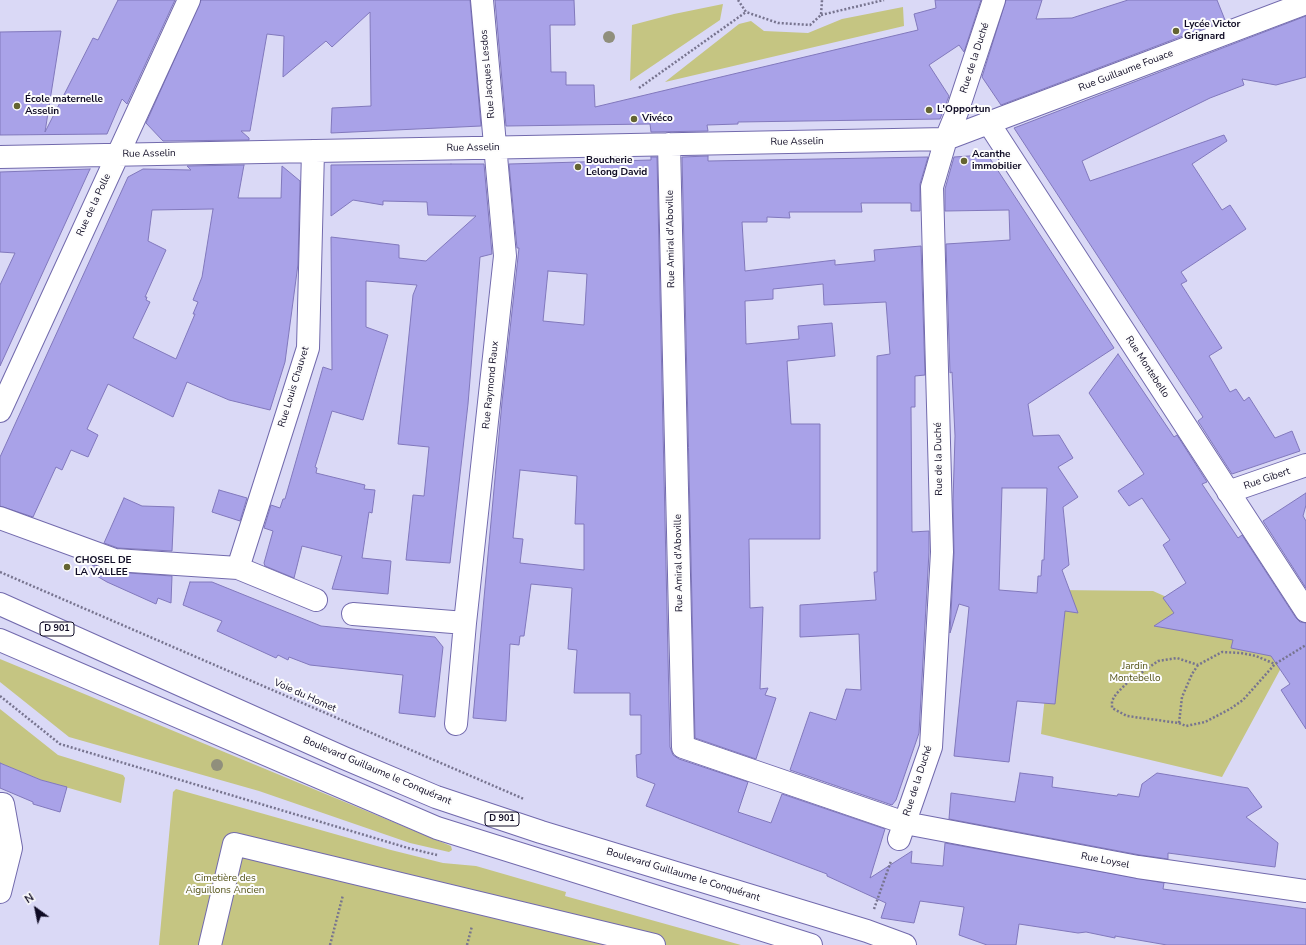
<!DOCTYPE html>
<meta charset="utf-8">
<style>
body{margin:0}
#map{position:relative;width:1306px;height:945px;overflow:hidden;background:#dad9f6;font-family:"Nunito Sans",sans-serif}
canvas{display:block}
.north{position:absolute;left:16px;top:889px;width:40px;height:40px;-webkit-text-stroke:3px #fdfdfd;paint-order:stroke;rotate:327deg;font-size:11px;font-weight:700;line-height:16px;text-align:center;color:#0f0b24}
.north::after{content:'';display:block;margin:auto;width:14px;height:18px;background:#0f0b24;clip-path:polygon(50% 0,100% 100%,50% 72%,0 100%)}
</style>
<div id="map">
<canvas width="1306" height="945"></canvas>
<div class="north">N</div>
</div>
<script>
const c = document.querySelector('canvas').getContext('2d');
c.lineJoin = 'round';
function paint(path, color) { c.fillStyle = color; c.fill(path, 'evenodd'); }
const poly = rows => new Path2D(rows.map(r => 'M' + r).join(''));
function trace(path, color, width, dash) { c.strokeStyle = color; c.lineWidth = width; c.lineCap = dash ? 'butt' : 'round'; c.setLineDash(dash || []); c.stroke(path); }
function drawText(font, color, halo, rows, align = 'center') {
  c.font = font + ' "Nunito Sans",sans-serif'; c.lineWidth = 4; c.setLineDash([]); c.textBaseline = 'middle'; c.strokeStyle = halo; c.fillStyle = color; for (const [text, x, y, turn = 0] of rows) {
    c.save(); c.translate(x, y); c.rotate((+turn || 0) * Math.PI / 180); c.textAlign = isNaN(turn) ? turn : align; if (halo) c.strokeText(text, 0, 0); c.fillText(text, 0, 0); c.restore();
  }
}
const green = poly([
 [723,4,720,20,630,81,632,25,674,14],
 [903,7,904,26,665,82,739,24,751,21,764,31,808,33,842,19],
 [1056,590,1153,591,1264,640,1281,668,1222,777,1041,734],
 [0,659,451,846,452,850,449,852,410,843,259,791,69,737,0,682],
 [0,709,58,755,123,775,125,778,121,803,41,780,0,763],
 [176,789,391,850,443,863,476,866,566,892,565,896,741,945,159,945,173,792]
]);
const building = poly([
 [118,0,175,0,127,104,122,99,107,134,0,135,0,32,61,31,45,132,93,38,98,40,118,0],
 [201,0,470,0,481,126,331,133,332,108,371,106,370,12,332,47,326,41,283,77,284,36,267,34,250,131,241,131,249,138,249,140,163,141,146,123,201,0],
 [495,0,574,0,575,25,550,25,551,72,566,72,566,85,594,85,595,107,918,30,914,14,936,8,935,0,981,0,964,52,959,45,929,65,949,96,940,119,738,122,738,124,707,125,708,131,651,132,650,124,506,126,495,0],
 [1006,0,1042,0,1036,19,1072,18,1128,0,1217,0,1225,20,1001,105,982,77,1006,0],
 [1306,16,1306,77,1276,85,1242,79,1244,85,1210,98,1082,161,1090,181,1224,135,1227,141,1192,164,1222,210,1230,205,1246,229,1181,272,1187,281,1181,284,1222,348,1209,356,1230,392,1236,389,1244,401,1249,397,1275,438,1292,431,1300,451,1232,474,1198,421,1203,417,1014,128,1306,16],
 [984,155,989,157,1114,348,1028,404,1033,436,1059,435,1073,458,1058,467,1078,497,1063,507,1069,565,1062,570,1078,613,1065,611,1055,704,1017,701,1009,762,954,756,969,607,959,604,950,633,954,553,953,501,955,436,952,372,950,373,946,244,1010,240,1009,210,945,211,945,189,954,157,984,155],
 [1002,488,1047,488,1044,560,1042,560,1041,576,1038,576,1037,593,999,590,1002,488],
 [708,156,708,161,928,157,920,184,920,211,911,211,911,203,861,203,862,212,789,212,790,218,767,217,767,222,742,222,745,271,835,260,835,265,875,261,874,250,921,246,925,375,915,376,915,407,911,407,912,532,929,531,929,552,919,733,896,800,892,805,790,770,810,712,836,720,846,689,861,690,859,634,800,637,800,605,876,600,874,572,877,572,877,356,890,354,886,302,824,305,823,284,773,289,773,299,745,301,746,344,799,339,798,326,832,323,835,356,787,361,791,424,820,424,820,539,749,539,750,608,763,607,760,689,768,688,765,695,776,698,756,759,695,738,682,157,708,156],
 [651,157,657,157,670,747,673,755,679,759,748,782,738,812,771,823,782,794,885,829,870,878,912,851,911,863,943,866,945,843,1164,883,1163,889,1306,909,1306,945,1167,945,1115,936,1115,938,1086,932,1078,933,1019,924,1016,945,987,945,959,935,964,907,920,901,914,923,881,918,886,903,827,876,827,874,646,806,655,784,637,777,636,755,641,754,641,715,630,715,630,693,574,693,577,650,568,649,572,588,531,584,524,636,520,636,519,645,510,644,506,721,473,718,502,402,519,248,517,248,509,164,651,160,651,157],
 [548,271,587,274,584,325,543,321,548,271],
 [520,470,577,476,575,524,584,524,584,570,520,563,523,539,513,538,520,470],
 [451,164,484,164,492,254,480,257,468,404,450,563,406,560,413,495,424,496,429,447,398,444,413,295,417,285,366,281,366,327,388,335,363,420,332,411,315,467,317,468,316,473,365,485,364,489,375,490,372,513,369,512,362,558,391,561,388,594,332,589,342,556,302,546,294,578,265,566,264,563,273,531,264,528,271,505,280,508,283,499,285,499,323,367,332,370,331,237,399,245,399,258,426,261,476,216,428,215,427,202,383,201,383,205,353,200,331,216,331,165,451,164],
 [244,165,238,198,281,198,282,166,300,181,298,264,285,362,270,410,229,400,187,382,173,417,108,384,87,429,98,435,88,457,71,450,62,470,56,467,33,517,0,506,0,457,128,177,143,169,191,170,187,166,244,165],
 [213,209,202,277,193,300,198,302,193,314,195,314,176,359,133,338,150,302,146,300,147,297,145,297,166,250,148,241,152,210,213,209],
 [90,169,33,294,0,366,0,285,15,253,0,252,0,172,90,169],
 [1118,354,1174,437,1177,435,1207,482,1202,484,1238,538,1242,535,1296,618,1300,622,1306,623,1306,729,1281,690,1290,684,1271,656,1231,648,1233,640,1154,626,1174,613,1163,598,1186,583,1163,545,1170,540,1142,498,1129,506,1118,491,1144,474,1089,393,1118,354],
 [219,490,247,498,240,521,212,512,219,490],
 [1306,493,1306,505,1303,516,1306,521,1306,588,1263,521,1306,493],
 [124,498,142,506,174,507,172,551,118,548,104,543,124,498],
 [93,565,114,572,172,576,171,603,158,598,156,604,107,582,90,572,93,565],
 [190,582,212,582,321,626,435,637,443,647,435,717,399,713,403,675,310,665,289,657,288,660,278,655,276,658,217,631,222,621,183,605,190,582],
 [0,763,41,780,67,787,60,812,33,804,33,802,0,788,0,763],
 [1020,773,1053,777,1052,787,1117,796,1118,794,1139,797,1142,784,1157,773,1248,788,1262,807,1246,817,1278,843,1275,867,1168,853,1168,859,1140,855,949,819,951,793,1015,802,1020,773]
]);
const path = poly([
 [738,0,746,12,778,23,810,25,821,15,822,0],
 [821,15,884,0],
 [639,88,746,12],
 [0,572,524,799],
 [1198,665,1192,674,1182,697,1179,723,1127,716,1112,708,1112,701,1116,694,1127,683,1158,661,1177,658,1198,665,1222,652,1241,653,1256,656,1275,664],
 [0,696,60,744,408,848,437,855],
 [1179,723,1186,726,1205,722,1230,709,1243,700,1275,664,1306,645],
 [874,909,891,861],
 [330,945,343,895],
 [467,945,472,926]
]);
const minor = poly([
 [988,122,1306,611],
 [669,144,683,747,905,823,1138,867,1306,891],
 [0,157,946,139,1306,3],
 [0,411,189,0],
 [1228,492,1306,465],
 [0,518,115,560,238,568,316,600],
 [238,568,308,348,313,151],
 [353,614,465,623],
 [456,724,465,623,505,256,482,0],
 [0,804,3,804,11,848,0,892],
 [899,839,931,747,942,552,932,187,946,139,957,112,994,0],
 [210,945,234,844,654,945]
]);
const major = poly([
 [0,604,344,758,436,797,541,832,867,931,905,945],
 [0,640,437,828,811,945]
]);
const trees = [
 [609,37],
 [217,765]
];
const markers = [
 [1176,31,4,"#646431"],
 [17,106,4,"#646431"],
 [929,110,4,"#646431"],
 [634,119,4,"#646431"],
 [964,161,4,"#646431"],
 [578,167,4,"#646431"],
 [67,567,4,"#646431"]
];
const shields = [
 [57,629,34],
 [502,819,34]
];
const shieldNames = [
 ["D 901",57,629],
 ["D 901",502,819]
];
const poiNames = [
 ["Lycée Victor",1184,25],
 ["Grignard",1184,37],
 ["École maternelle",25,100],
 ["Asselin",25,112],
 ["L'Opportun",937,110],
 ["Vivéco",642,119],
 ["Acanthe",972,155],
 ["immobilier",972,167],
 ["Boucherie",586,161],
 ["Lelong David",586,173],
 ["CHOSEL DE",75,561],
 ["LA VALLEE",75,573]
];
const streetNames = [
 ["Rue de la Duché",975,58,-72],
 ["Rue Guillaume Fouace",1126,71,-21],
 ["Rue Jacques Lesdos",488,74,-95],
 ["Rue Asselin",797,142,-1],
 ["Rue Asselin",473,148,-1],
 ["Rue Asselin",149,154,-1],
 ["Rue de la Polle",94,205,-65],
 ["Rue Amiral d'Aboville",671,239,-91],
 ["Rue Montebello",1147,367,57],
 ["Rue Raymond Raux",491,385,-84],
 ["Rue Louis Chauvet",294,387,-73],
 ["Rue de la Duché",939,459,-91],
 ["Rue Gibert",1267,479,-19],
 ["Rue Amiral d'Aboville",679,563,-91],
 ["Voie du Homet",305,696,24],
 ["Boulevard Guillaume le Conquérant",377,771,23],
 ["Rue de la Duché",918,781,-72],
 ["Rue Loysel",1105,861,11],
 ["Boulevard Guillaume le Conquérant",683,875,17]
];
const parkNames = [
 ["Jardin",1135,667],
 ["Montebello",1135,679],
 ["Cimetière des",225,879],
 ["Aiguillons Ancien",225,891]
];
paint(green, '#c5c582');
paint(building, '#a9a2e8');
trace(building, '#8178bc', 1);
trace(minor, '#726aad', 24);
trace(major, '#726aad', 24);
trace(path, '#77748f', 2.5, [2, 2]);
trace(minor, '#fff', 22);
trace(major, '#fff', 22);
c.fillStyle = '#908f7c';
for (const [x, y] of trees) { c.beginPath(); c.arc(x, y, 6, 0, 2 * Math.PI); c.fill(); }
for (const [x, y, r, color] of markers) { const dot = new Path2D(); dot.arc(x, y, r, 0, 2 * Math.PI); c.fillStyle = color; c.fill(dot); trace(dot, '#fdfdfd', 1.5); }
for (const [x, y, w] of shields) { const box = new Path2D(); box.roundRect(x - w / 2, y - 7, w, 14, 3); c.fillStyle = '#fdfdfd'; c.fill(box); trace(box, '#0f0b24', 1); }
drawText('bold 9px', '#0f0b24', null, shieldNames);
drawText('bold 10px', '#0f0b24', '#fdfdfd', poiNames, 'left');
drawText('10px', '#0f0b24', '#fdfdfd', streetNames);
drawText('10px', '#545318', '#fdfdfd', parkNames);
</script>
